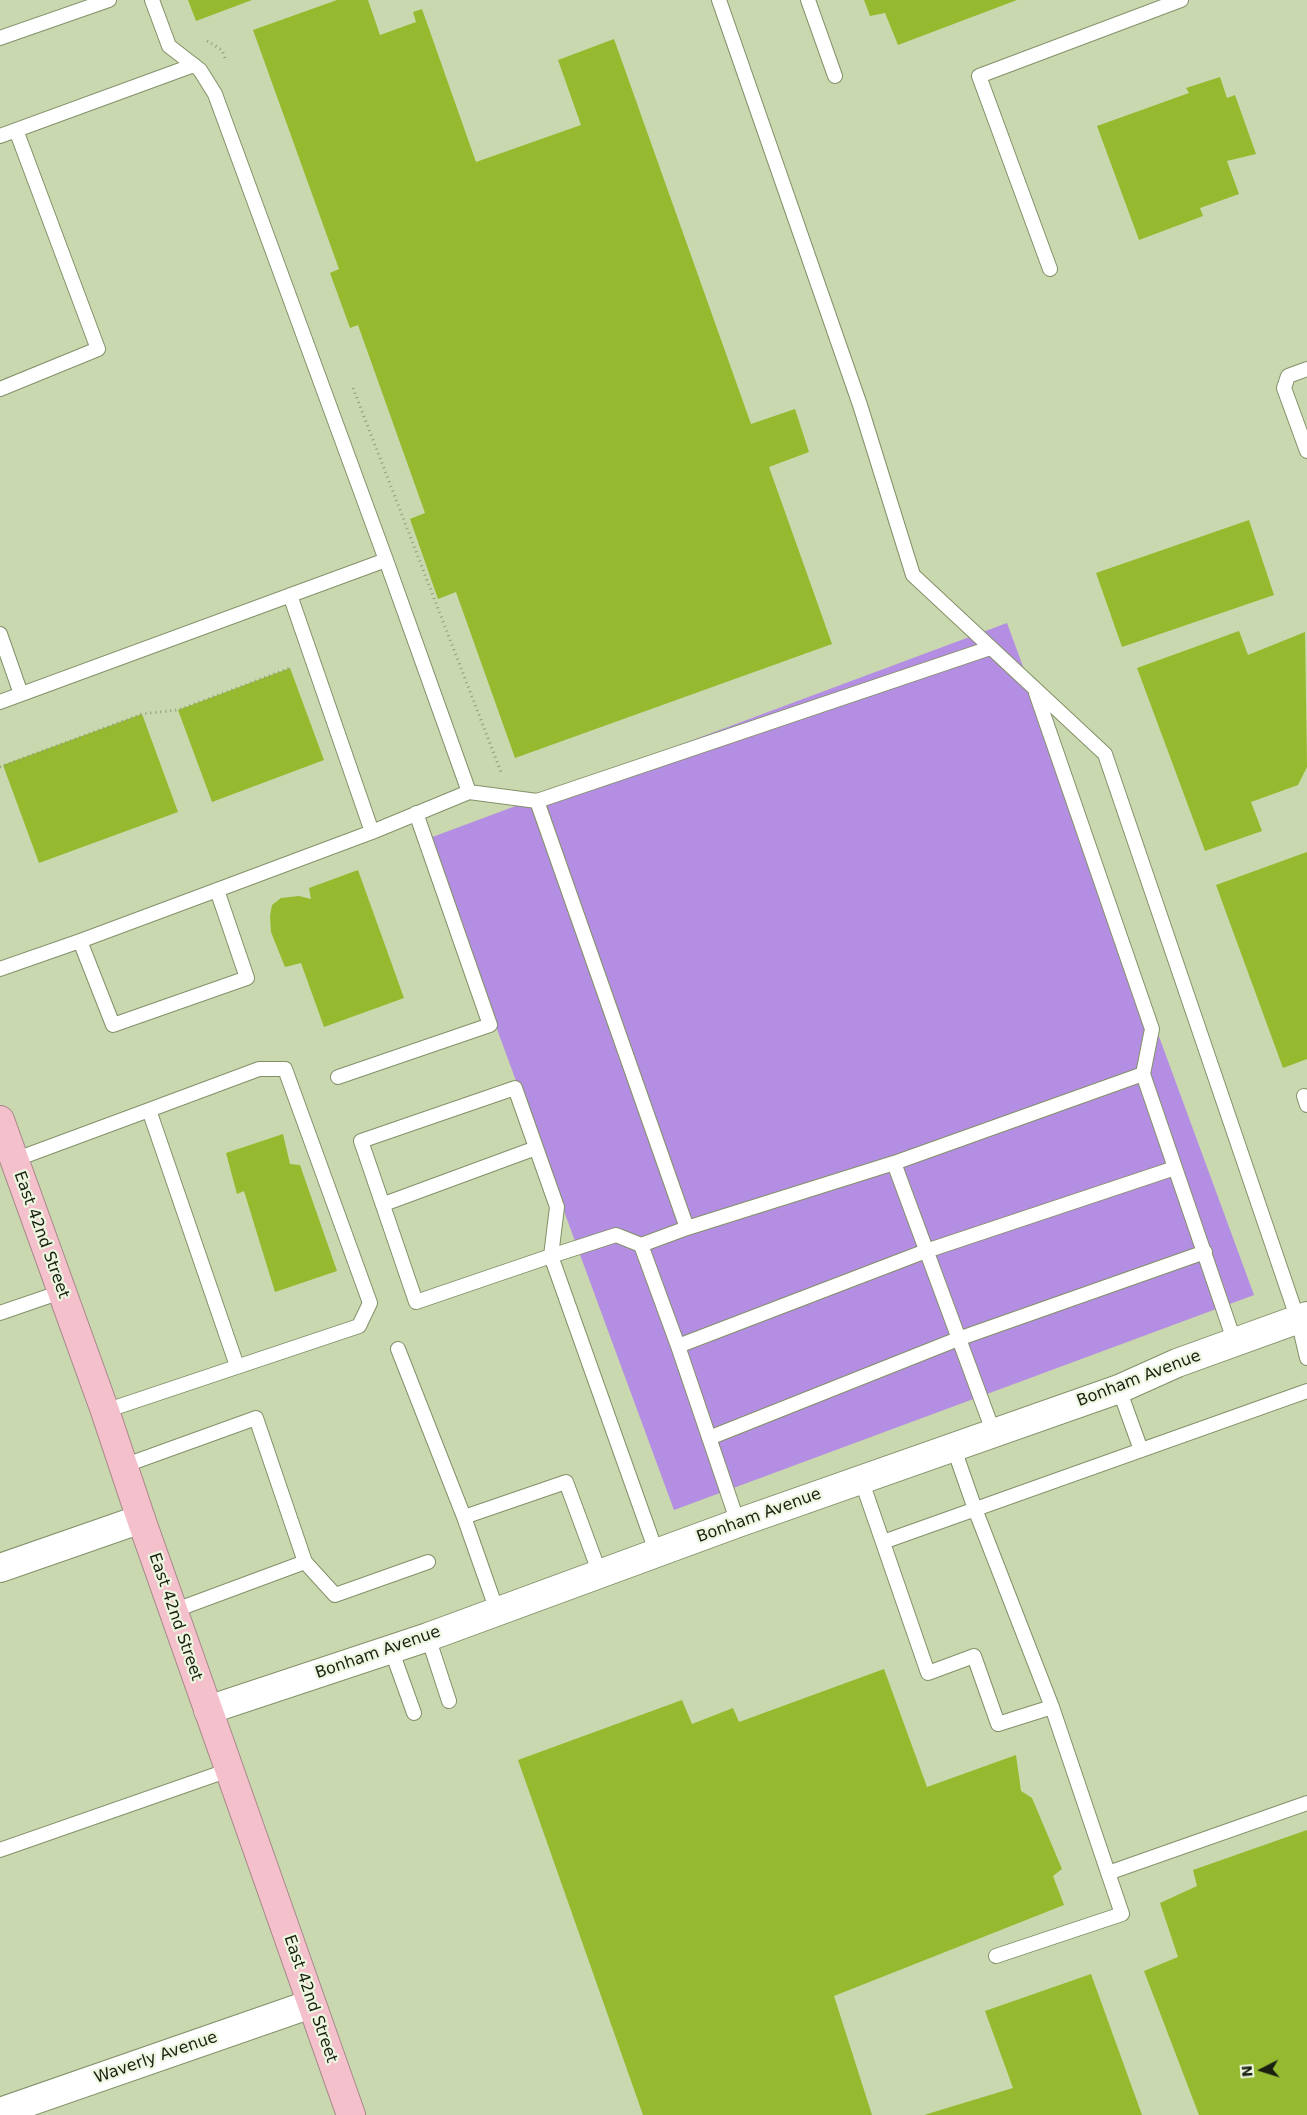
<!DOCTYPE html>
<style>
body{margin:0}
#map{position:relative;width:1307px;height:2115px;overflow:hidden;background:#c9d8ae;font-family:"DejaVu Sans",sans-serif}
canvas{display:block}
.north{position:absolute;left:1237px;top:2045px;width:50px;height:50px;-webkit-text-stroke:4px #edf6e0;paint-order:stroke;rotate:265deg;font-size:14px;font-weight:700;line-height:20px;text-align:center;color:#1a2010}
.north::after{content:'';display:block;margin:auto;width:18px;height:22px;background:#1a2010;clip-path:polygon(50% 0,100% 100%,50% 72%,0 100%)}
</style>
<div id="map">
<canvas width="1307" height="2115"></canvas>
<div class="north">N</div>
</div>
<script>
const c = document.querySelector('canvas').getContext('2d');
c.lineJoin = 'round';
function paint(path, color) { c.fillStyle = color; c.fill(path, 'evenodd'); }
const poly = rows => new Path2D(rows.map(r => 'M' + r).join(''));
function trace(path, color, width, dash) { c.strokeStyle = color; c.lineWidth = width; c.lineCap = dash ? 'butt' : 'round'; c.setLineDash(dash || []); c.stroke(path); }
function drawText(font, color, halo, rows, align = 'center') {
  c.font = font + ' "DejaVu Sans",sans-serif'; c.lineWidth = 4.5; c.setLineDash([]); c.textBaseline = 'middle'; c.strokeStyle = halo; c.fillStyle = color; for (const [text, x, y, turn = 0] of rows) {
    c.save(); c.translate(x, y); c.rotate((+turn || 0) * Math.PI / 180); c.textAlign = isNaN(turn) ? turn : align; if (halo) c.strokeText(text, 0, 0); c.fillText(text, 0, 0); c.restore();
  }
}
const green = poly([
 [1007,623,1254,1295,674,1510,427,839]
]);
const building = poly([
 [188,0,252,0,196,21],
 [337,0,368,0,380,35,416,22,413,12,422,9,476,162,581,125,558,60,614,39,751,424,795,409,809,452,769,467,832,644,515,758,456,592,438,599,410,519,425,513,358,325,350,328,330,273,339,269,253,30],
 [864,0,1017,0,898,45,885,13,870,16],
 [1220,77,1227,98,1235,95,1256,154,1227,161,1239,194,1200,208,1203,216,1139,240,1097,126,1189,93,1186,88],
 [1249,520,1274,595,1122,647,1096,573],
 [1239,631,1248,655,1305,632,1307,767,1298,785,1251,802,1262,831,1205,851,1137,668],
 [290,668,324,760,212,802,178,710],
 [142,714,178,812,39,863,3,765],
 [1307,852,1307,1059,1283,1068,1216,885],
 [358,870,404,998,324,1027,301,963,285,967,271,932,270,916,272,905,281,898,299,896,311,899,309,888],
 [283,1134,290,1164,300,1165,337,1271,275,1292,244,1191,237,1194,226,1153],
 [884,1669,927,1787,1016,1755,1021,1791,1032,1798,1062,1869,1053,1876,1064,1905,834,1996,872,2115,643,2115,518,1760,682,1700,692,1724,733,1708,739,1722],
 [1307,1830,1307,2115,1199,2115,1144,1971,1178,1957,1160,1903,1197,1886,1193,1870],
 [1091,1974,1142,2115,924,2115,1013,2088,985,2011]
]);
const path = poly([
 [207,41,222,50,226,61],
 [353,388,501,772],
 [0,767,142,714,178,710,290,668]
]);
const lane = poly([
 [152,0,169,46,200,70,215,94,386,560,469,792],
 [719,0,860,405,913,575,1105,754,1298,1320,1307,1358],
 [808,0,835,76],
 [0,38,109,0],
 [0,136,194,65],
 [1050,269,979,76,1181,0],
 [1307,369,1288,376,1284,388,1307,451],
 [0,389,98,349,16,130],
 [290,595,372,832],
 [0,634,21,694],
 [1036,693,1152,1029,1143,1074],
 [0,702,386,560],
 [80,941,113,1025,247,978,217,890],
 [0,969,80,941,217,890,372,832,469,792,537,801],
 [338,1077,490,1025,416,813],
 [1304,1096,1307,1105],
 [14,1160,149,1110,237,1366],
 [894,1163,993,1431],
 [384,1204,536,1148],
 [687,1228,537,801,990,648],
 [641,1245,678,1346,738,1523],
 [0,1313,61,1292],
 [678,1346,926,1251,1175,1168],
 [398,1349,464,1517],
 [1119,1389,1141,1450],
 [105,1411,359,1326,370,1303,285,1069,259,1069,149,1110],
 [709,1438,958,1339,1205,1252],
 [953,1446,975,1509,1052,1707],
 [123,1466,256,1418,305,1562,173,1611],
 [861,1479,928,1673,974,1656,998,1724,1052,1707,1122,1914,996,1956],
 [883,1542,1307,1391],
 [657,1554,551,1256,557,1207,515,1088,361,1141,416,1302,551,1256,616,1235,641,1245,687,1228,894,1163,1143,1074,1235,1343],
 [305,1562,335,1595,428,1562],
 [497,1611,464,1517,566,1482,600,1574],
 [428,1637,449,1701],
 [391,1649,414,1713],
 [0,1850,229,1770],
 [1108,1873,1307,1803]
]);
const street = poly([
 [0,1568,141,1519],
 [208,1710,428,1637,738,1523,1119,1389,1177,1363,1307,1316],
 [0,2112,311,2004]
]);
const highway = poly([
 [0,1120,105,1411,141,1519,351,2115]
]);
const streetNames = [
 ["East 42nd Street",41,1235,70],
 ["Bonham Avenue",1139,1379,-21],
 ["Bonham Avenue",759,1516,-20],
 ["East 42nd Street",175,1617,71],
 ["Bonham Avenue",378,1653,-19],
 ["East 42nd Street",310,1999,71],
 ["Waverly Avenue",156,2058,-19]
];
paint(green, '#b48ee2');
paint(building, '#95ba2f');
trace(lane, '#839169', 16);
trace(street, '#839169', 30);
trace(highway, '#a7888a', 30);
trace(path, '#919d7b', 3, [1, 4]);
trace(lane, '#fff', 14);
trace(street, '#fff', 28);
trace(highway, '#f3c0cb', 28);
drawText('16px', '#1a2010', '#edf6e0', streetNames);
</script>
